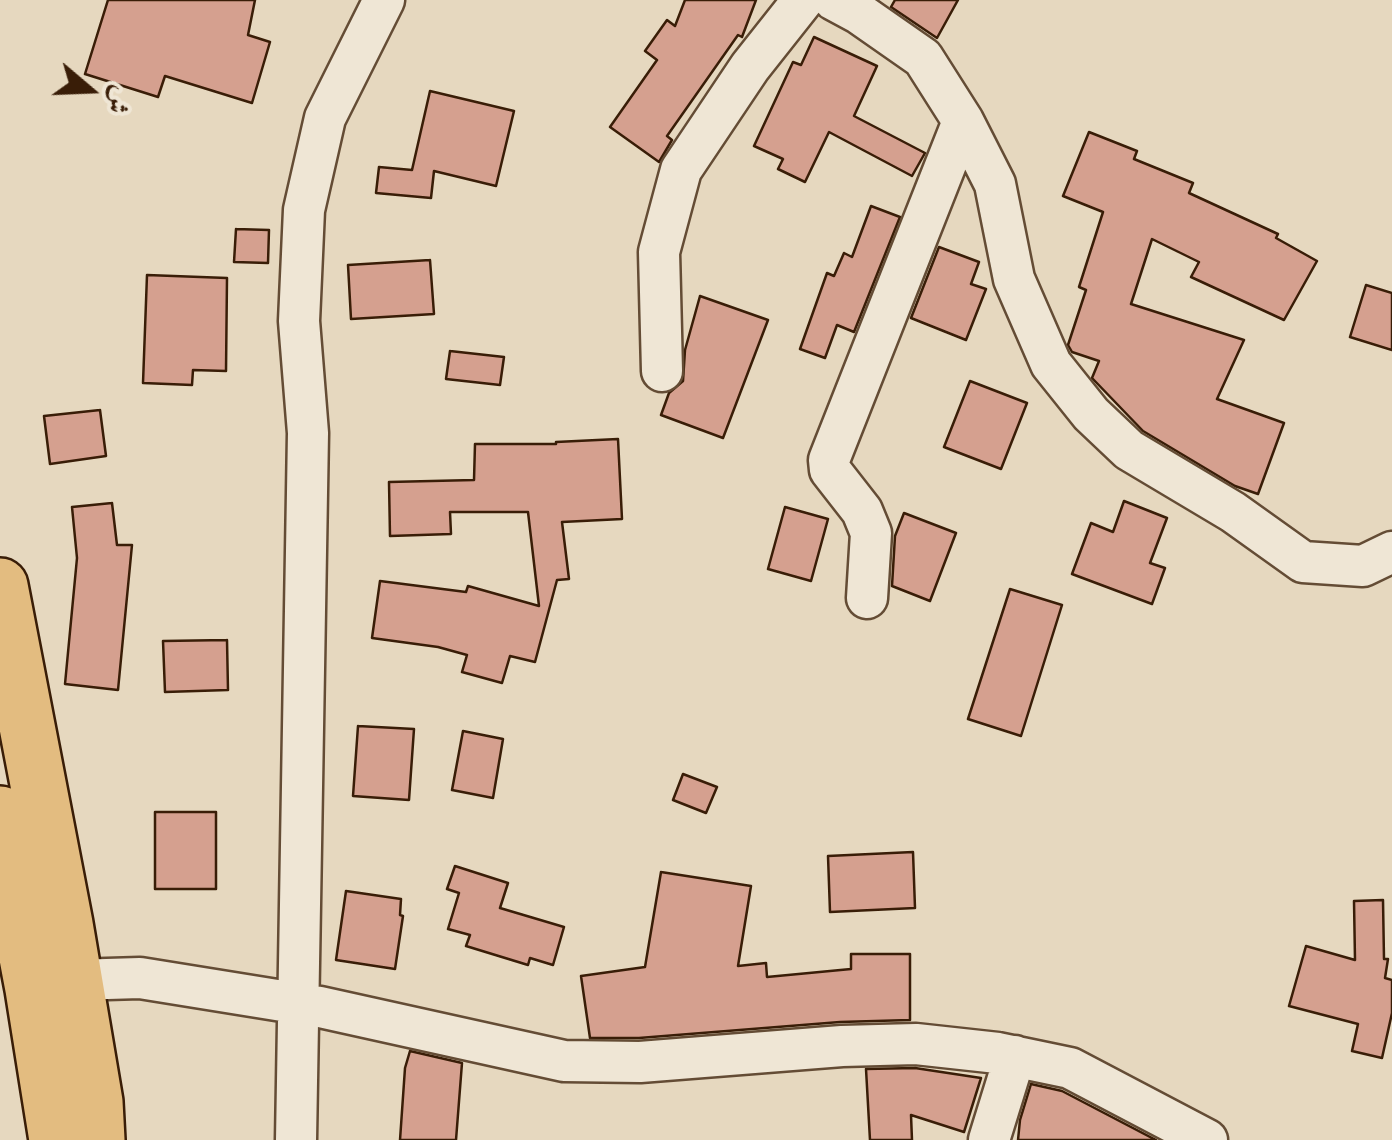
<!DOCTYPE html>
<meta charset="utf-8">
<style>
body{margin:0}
#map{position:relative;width:1392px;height:1140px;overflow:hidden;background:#e6d8bf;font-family:"IM FELL DW Pica",Amiri,serif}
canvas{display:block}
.north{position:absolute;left:40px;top:40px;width:100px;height:100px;-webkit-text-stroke:8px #efe6d5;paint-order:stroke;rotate:109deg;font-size:28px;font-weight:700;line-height:40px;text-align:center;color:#391d07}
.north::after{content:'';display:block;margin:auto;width:35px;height:45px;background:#391d07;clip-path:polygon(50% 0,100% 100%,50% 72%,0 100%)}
</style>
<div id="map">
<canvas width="1392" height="1140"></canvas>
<div class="north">ش</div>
</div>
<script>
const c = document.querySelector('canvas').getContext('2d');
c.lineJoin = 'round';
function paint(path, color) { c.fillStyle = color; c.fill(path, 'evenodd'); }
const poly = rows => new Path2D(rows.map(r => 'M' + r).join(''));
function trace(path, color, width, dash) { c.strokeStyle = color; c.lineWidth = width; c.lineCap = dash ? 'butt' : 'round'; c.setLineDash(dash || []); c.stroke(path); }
const building = poly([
 [108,0,255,0,248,35,270,42,252,103,165,76,158,97,85,74,108,0],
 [685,0,756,0,742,37,738,35,667,136,672,140,659,162,610,127,657,60,645,51,667,20,675,26,685,0],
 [895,0,958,0,937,38,891,7,895,0],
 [814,37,877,66,854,116,925,153,912,176,829,132,805,182,778,169,783,159,754,146,793,62,801,65,814,37],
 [430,91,514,111,496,186,434,171,431,198,376,193,379,167,412,170,430,91],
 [1089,132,1137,151,1134,159,1193,183,1189,193,1278,234,1276,238,1317,261,1284,320,1191,277,1199,262,1152,239,1131,304,1244,340,1217,399,1284,423,1258,494,1235,486,1143,431,1092,378,1099,361,1072,352,1068,345,1086,290,1079,287,1103,212,1063,196,1089,132],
 [871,206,900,217,854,332,837,325,825,358,800,349,827,273,834,276,844,253,852,257,871,206],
 [236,229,269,230,268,263,234,262,236,229],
 [939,247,979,262,971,284,986,289,966,340,911,318,939,247],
 [430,260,434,314,351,319,348,265,430,260],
 [147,275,227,278,226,371,193,370,192,385,143,383,147,275],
 [1366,285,1392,293,1392,350,1350,337,1366,285],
 [700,296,768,320,723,438,661,415,669,393,683,381,685,350,700,296],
 [450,351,504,357,500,385,446,379,450,351],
 [970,381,1027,403,1001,469,944,447,970,381],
 [100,410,106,456,50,464,44,416,100,410],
 [618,439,622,519,562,522,569,579,557,580,535,662,510,656,502,683,462,672,467,655,438,647,372,638,380,581,466,592,468,586,539,606,528,512,450,512,451,534,390,536,389,482,474,480,475,444,556,444,556,442,618,439],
 [1124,501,1167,518,1150,563,1165,568,1152,604,1072,574,1091,523,1113,532,1124,501],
 [112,503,117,545,132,545,118,690,65,684,77,558,72,507,112,503],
 [785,507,828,519,811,581,768,569,785,507],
 [904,513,956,533,930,601,892,586,895,536,904,513],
 [1010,589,1062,605,1021,736,968,719,1010,589],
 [227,640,228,690,165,692,163,641,227,640],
 [358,726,414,729,409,800,353,796,358,726],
 [463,731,503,739,493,798,452,790,463,731],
 [683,774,717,787,706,813,673,800,683,774],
 [155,812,216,812,216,889,155,889,155,812],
 [913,852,915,908,830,912,828,856,913,852],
 [455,866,508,883,500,908,564,927,553,965,530,958,528,965,466,946,470,935,448,929,459,893,447,889,455,866],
 [661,872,751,886,738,966,766,963,767,977,851,969,851,954,910,954,910,1020,840,1022,639,1038,590,1038,581,976,645,967,661,872],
 [346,891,401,899,400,915,403,916,395,969,336,960,346,891],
 [1383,900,1384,959,1388,959,1385,978,1392,980,1392,1013,1382,1058,1352,1051,1358,1024,1289,1006,1306,946,1355,960,1354,901,1383,900],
 [410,1051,462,1063,456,1140,400,1140,405,1068,410,1051],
 [915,1068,981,1078,964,1132,911,1115,912,1140,870,1140,866,1069,915,1068],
 [1031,1084,1062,1091,1156,1140,1018,1140,1020,1120,1031,1084]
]);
const minor = poly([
 [834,0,860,14,923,58,963,121,995,184,1014,279,1051,364,1091,414,1129,450,1233,512,1303,562,1363,566,1392,552],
 [662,371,659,252,681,170,750,67,803,0],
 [867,598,871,533,862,511,830,470,829,460,963,121],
 [74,980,140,978,320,1007,564,1061,640,1062,842,1046,916,1044,998,1053,1070,1068,1207,1140],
 [296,1140,308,433,299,321,304,210,325,118,384,0],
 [989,1140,1015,1056]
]);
const highway = poly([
 [0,586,65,924,95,1102,97,1140],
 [0,814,33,989,57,1140]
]);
paint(building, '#d5a08f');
trace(building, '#391d07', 2.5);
trace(minor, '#644c35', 45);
trace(highway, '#391d07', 60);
trace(minor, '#efe6d5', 40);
trace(highway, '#e3bc80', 55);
</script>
